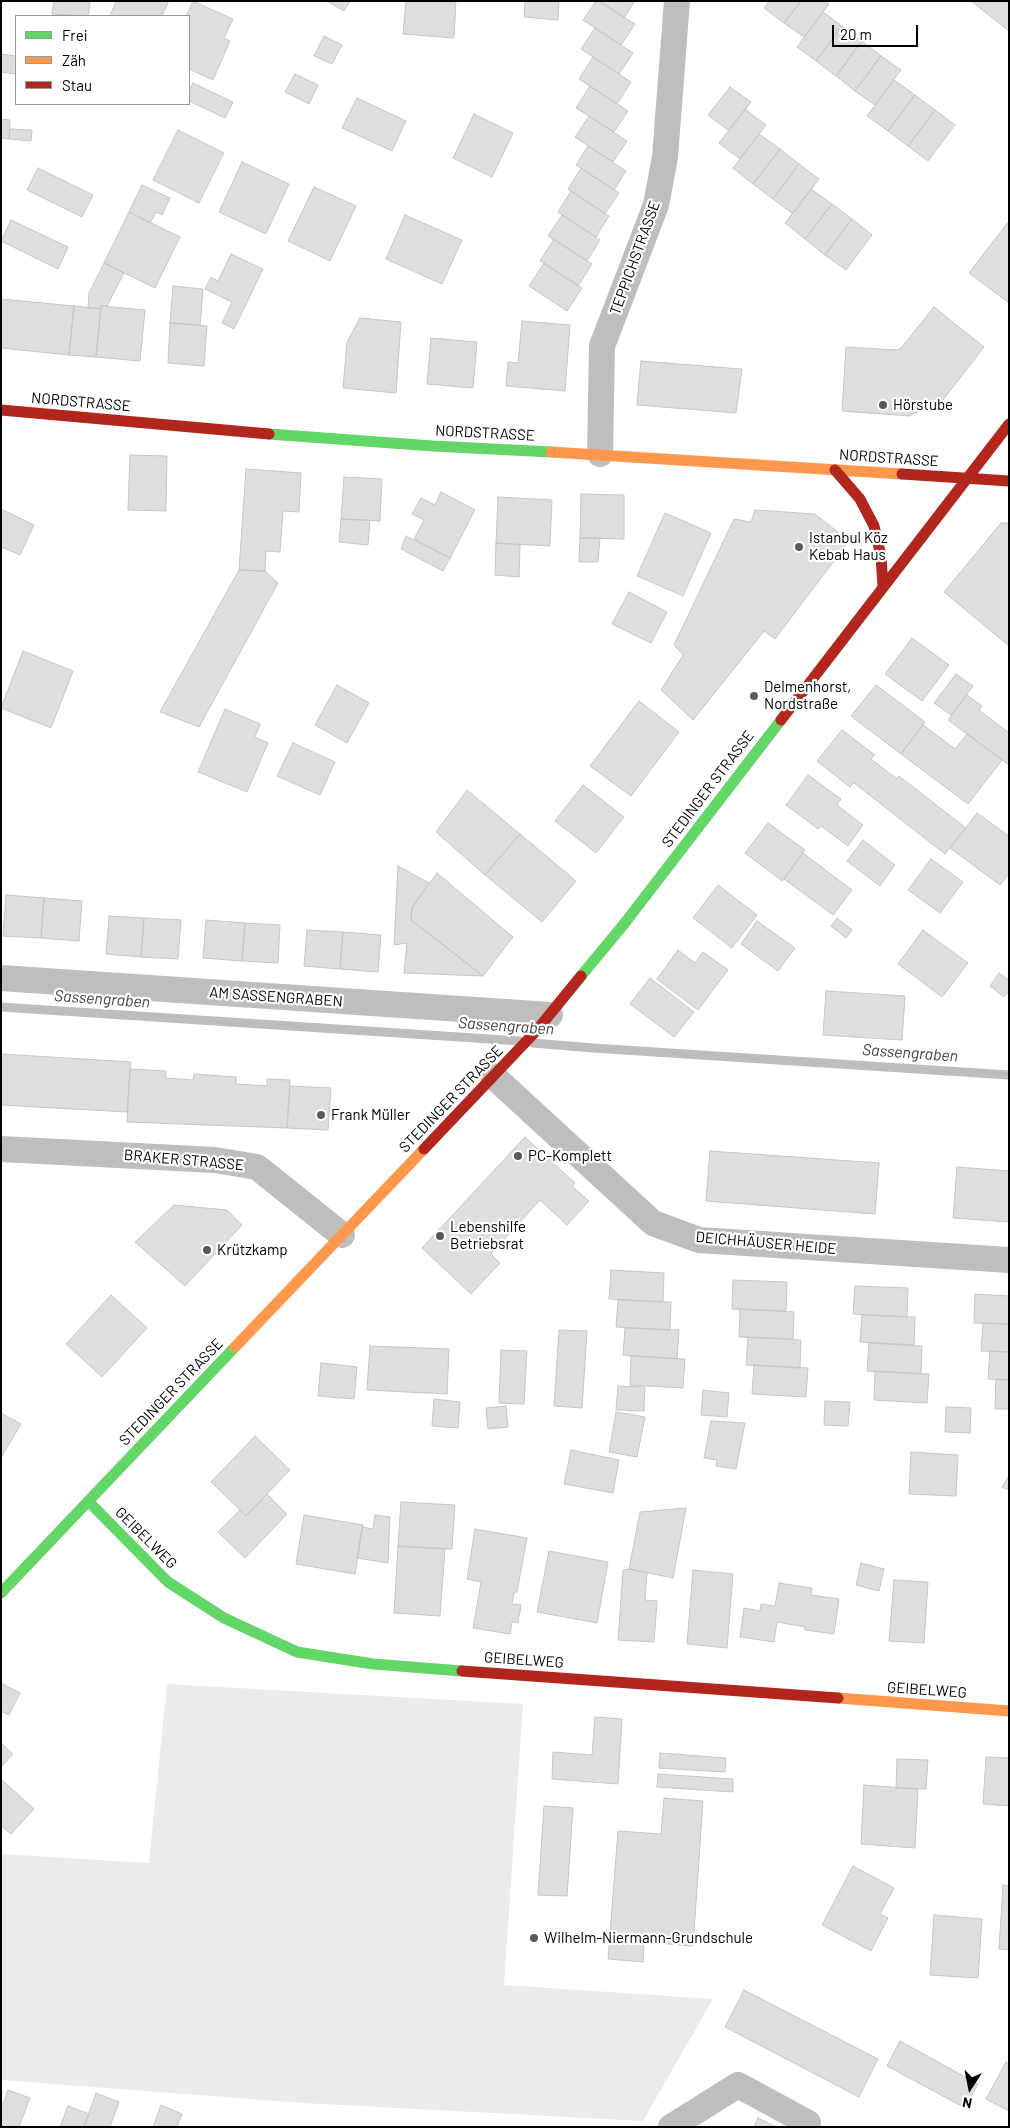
<!DOCTYPE html>
<meta charset="utf-8">
<style>
body{margin:0}
#map{position:relative;width:1010px;height:2128px;overflow:hidden;background:#fff;font-family:Barlow,sans-serif}
canvas{display:block}
.frame{position:absolute;inset:0;border:2px solid #000;pointer-events:none}
.legend{position:absolute;left:15px;top:15px;width:175px;height:90px;box-sizing:border-box;background:#fff;border:1px solid #999;margin:0;padding:6px 9px;list-style:none;font-size:15px;color:#000}
.legend li{display:flex;align-items:center;gap:10px;height:25px}
.legend b{width:25px;border:1px solid #999}
.north{position:absolute;left:945px;top:2063px;width:50px;height:50px;-webkit-text-stroke:4px #fff;paint-order:stroke;rotate:191deg;font-size:14px;font-weight:700;line-height:20px;text-align:center;color:#000}
.north::after{content:'';display:block;margin:auto;width:18px;height:22px;background:#000;clip-path:polygon(50% 0,100% 100%,50% 72%,0 100%)}
.scale{position:absolute;left:832px;top:25px;width:86px;height:22px;box-sizing:border-box;border:2px solid #000;border-top:0;padding-left:6px;font-size:15px;line-height:18px;white-space:nowrap;color:#000;-webkit-text-stroke:4px #fff;paint-order:stroke}
</style>
<div id="map">
<canvas width="1010" height="2128"></canvas>
<div class="frame"></div>
<ul class="legend">
<li><b style="height:6px;background:#63d668"></b>Frei</li>
<li><b style="height:6px;background:#ff974d"></b>Zäh</li>
<li><b style="height:6px;background:#b3261e"></b>Stau</li>
</ul>
<div class="north">N</div>
<div class="scale">20 m</div>
</div>
<script>
const c = document.querySelector('canvas').getContext('2d');
c.lineJoin = 'round';
function paint(path, color) { c.fillStyle = color; c.fill(path, 'evenodd'); }
const poly = rows => new Path2D(rows.map(r => 'M' + r).join(''));
function trace(path, color, width, dash) { c.strokeStyle = color; c.lineWidth = width; c.lineCap = dash ? 'butt' : 'round'; c.setLineDash(dash || []); c.stroke(path); }
function drawText(font, color, halo, rows, align = 'center') {
  c.font = font + ' Barlow,sans-serif'; c.lineWidth = 4.5; c.setLineDash([]); c.textBaseline = 'middle'; c.strokeStyle = halo; c.fillStyle = color; for (const [text, x, y, turn = 0] of rows) {
    c.save(); c.translate(x, y); c.rotate((+turn || 0) * Math.PI / 180); c.textAlign = isNaN(turn) ? turn : align; if (halo) c.strokeText(text, 0, 0); c.fillText(text, 0, 0); c.restore();
  }
}
const green = poly([
 [167,1684,523,1704,504,1985,713,1999,643,2121,303,2103,1,2080,1,1854,149,1863]
]);
const stream = poly([
 [1,1007,520,1041],
 [533,1043,593,1048,1009,1075]
]);
const building = poly([
 [54,1,90,2,88,16,52,14,54,1],
 [116,1,169,1,162,16,110,16,116,1],
 [193,1,233,19,224,38,230,41,213,80,189,69,189,16,186,16,193,1],
 [327,1,350,1,344,11,327,1],
 [406,1,456,1,454,38,403,34,406,1],
 [525,1,559,1,558,20,524,17,525,1],
 [596,1,599,1,635,24,621,45,583,20,596,1],
 [599,1,635,1,624,18,599,1],
 [769,1,801,1,784,23,764,8,769,1],
 [801,1,824,1,829,4,804,37,784,23,801,1],
 [971,1,1009,1,1009,31,971,1],
 [823,12,842,26,816,61,797,47,823,12],
 [842,26,862,41,836,76,816,61,842,26],
 [595,28,633,53,619,74,581,49,595,28],
 [324,36,342,45,332,64,314,56,324,36],
 [862,41,881,56,855,91,836,76,862,41],
 [1,54,16,56,16,74,1,72,1,54],
 [881,56,901,70,875,105,855,91,881,56],
 [593,57,631,82,617,104,579,79,593,57],
 [295,74,318,85,309,104,285,92,295,74],
 [894,80,915,95,888,131,867,116,894,80],
 [193,83,233,102,225,118,189,101,189,91,193,83],
 [590,86,628,111,614,132,576,108,590,86],
 [730,87,751,102,729,131,708,115,730,87],
 [915,95,935,110,908,146,888,131,915,95],
 [357,98,406,121,392,151,342,128,357,98],
 [745,109,766,125,740,159,719,143,745,109],
 [935,110,955,125,928,161,908,146,935,110],
 [474,114,513,133,492,177,453,158,474,114],
 [589,116,627,141,613,162,575,137,589,116],
 [1,119,10,120,9,139,1,138,1,119],
 [10,129,32,130,31,141,9,139,10,129],
 [178,130,224,153,199,203,153,180,178,130],
 [759,134,780,149,753,184,733,168,759,134],
 [588,146,626,171,614,190,576,165,588,146],
 [780,149,799,164,773,199,753,184,780,149],
 [242,162,289,184,266,234,219,212,242,162],
 [799,164,819,179,793,214,773,199,799,164],
 [38,168,93,195,82,217,27,190,38,168],
 [581,168,619,193,605,214,568,189,581,168],
 [142,185,170,198,162,215,156,212,150,223,129,212,142,185],
 [314,187,356,206,330,261,288,241,314,187],
 [811,189,832,204,805,239,785,223,811,189],
 [571,191,609,216,596,237,558,212,571,191],
 [832,204,852,219,825,255,805,239,832,204],
 [129,212,180,237,155,288,104,263,129,212],
 [405,215,462,240,442,284,386,259,405,215],
 [562,215,600,240,587,261,548,236,562,215],
 [852,219,872,235,846,270,825,255,852,219],
 [11,220,68,247,58,269,1,241,11,220],
 [1009,221,1009,303,969,273,1009,221],
 [554,239,592,264,578,286,540,261,554,239],
 [231,254,263,269,234,329,222,323,232,302,205,289,211,277,218,281,231,254],
 [104,263,124,273,107,306,101,306,101,309,88,308,89,293,104,263],
 [544,263,582,288,567,311,529,286,544,263],
 [173,286,203,289,200,325,170,323,173,286],
 [1,299,74,306,69,355,1,348,1,299],
 [74,306,101,309,96,357,69,355,74,306],
 [101,306,145,310,140,361,96,357,101,306],
 [934,307,984,347,943,400,909,416,842,411,846,347,897,350,901,348,934,307],
 [360,318,401,322,396,393,343,388,347,342,360,318],
 [522,321,570,325,565,391,506,386,508,362,518,363,522,321],
 [170,323,207,326,204,366,168,363,170,323],
 [431,338,477,342,473,388,427,384,431,338],
 [641,361,742,369,736,413,637,405,641,361],
 [130,455,167,456,166,511,128,510,130,455],
 [246,469,301,473,299,512,283,511,280,552,266,551,265,571,239,570,246,469],
 [344,477,382,479,380,521,341,519,344,477],
 [441,492,475,510,450,558,414,539,424,520,412,514,421,498,435,505,441,492],
 [581,494,624,495,624,539,580,538,581,494],
 [498,497,552,500,550,546,496,543,498,497],
 [1,509,34,525,20,555,1,547,1,509],
 [755,510,815,514,849,541,775,639,764,631,693,720,661,690,683,655,674,645,734,519,751,522,755,510],
 [665,513,711,533,683,596,637,576,665,513],
 [341,519,370,520,368,545,339,542,341,519],
 [1001,523,1009,523,1009,646,944,592,1001,523],
 [406,536,450,558,443,571,401,549,406,536],
 [580,538,600,538,598,562,579,562,580,538],
 [496,543,520,545,519,577,495,575,496,543],
 [239,570,265,571,278,583,199,727,160,712,239,570],
 [629,592,667,612,651,643,612,624,629,592],
 [912,638,949,665,922,701,885,674,912,638],
 [23,651,73,671,51,728,1,708,23,651],
 [956,674,973,686,951,715,934,703,956,674],
 [337,685,369,703,347,743,315,725,337,685],
 [876,685,925,722,901,754,851,716,876,685],
 [967,695,982,706,979,710,1009,733,1009,765,948,720,967,695],
 [639,701,679,732,631,796,590,766,639,701],
 [225,709,260,724,255,737,268,743,247,792,198,772,225,709],
 [923,725,955,749,967,734,1002,760,968,804,901,754,923,725],
 [842,730,875,755,871,759,897,779,899,776,966,828,945,854,854,783,850,787,817,761,842,730],
 [293,743,335,762,320,795,277,776,293,743],
 [808,775,841,799,837,805,863,825,848,846,821,826,818,829,786,805,808,775],
 [583,785,624,817,596,853,555,821,583,785],
 [467,790,520,834,485,875,436,832,467,790],
 [977,813,1009,836,1009,874,1000,885,950,848,977,813],
 [768,823,805,850,782,881,745,853,768,823],
 [520,834,576,881,542,922,485,875,520,834],
 [863,840,895,865,880,886,847,861,863,840],
 [803,853,852,890,833,915,784,879,803,853],
 [931,859,963,882,940,913,908,890,931,859],
 [398,866,429,883,412,908,411,920,483,976,404,973,407,943,394,945,398,866],
 [437,873,513,937,483,976,411,920,412,908,437,873],
 [718,885,757,915,732,948,693,918,718,885],
 [6,895,44,898,41,938,3,936,6,895],
 [44,898,82,901,79,941,41,938,44,898],
 [109,916,144,918,141,957,106,954,109,916],
 [144,918,181,920,178,959,141,957,144,918],
 [837,918,852,930,846,938,831,926,837,918],
 [206,920,245,923,242,961,203,958,206,920],
 [757,921,795,948,778,971,741,944,757,921],
 [245,923,280,925,278,963,242,961,245,923],
 [307,930,343,932,340,969,304,966,307,930],
 [923,930,968,963,942,997,898,964,923,930],
 [343,932,381,935,378,972,340,969,343,932],
 [678,950,695,963,703,952,728,970,698,1010,657,979,678,950],
 [999,973,1009,980,1009,991,1004,997,990,986,999,973],
 [650,978,694,1012,674,1037,630,1004,650,978],
 [826,991,905,996,902,1040,823,1035,826,991],
 [1,1054,131,1062,127,1112,1,1105,1,1054],
 [130,1069,166,1071,166,1078,193,1080,194,1074,236,1077,236,1084,267,1086,267,1079,290,1080,287,1128,127,1122,130,1069],
 [290,1086,331,1088,328,1130,287,1128,290,1086],
 [525,1137,575,1183,572,1186,589,1201,567,1225,540,1200,491,1254,500,1263,471,1294,422,1248,525,1137],
 [710,1151,879,1163,875,1214,706,1201,710,1151],
 [957,1167,1009,1171,1009,1222,953,1218,957,1167],
 [174,1205,227,1210,242,1225,185,1286,135,1242,174,1205],
 [611,1270,664,1273,663,1302,609,1299,611,1270],
 [733,1280,787,1282,786,1311,732,1309,733,1280],
 [855,1286,908,1288,907,1317,853,1314,855,1286],
 [975,1294,1009,1296,1009,1324,974,1323,975,1294],
 [111,1295,147,1328,102,1377,66,1344,111,1295],
 [618,1300,671,1302,670,1330,616,1327,618,1300],
 [740,1309,794,1312,793,1339,739,1337,740,1309],
 [862,1315,915,1317,914,1345,860,1342,862,1315],
 [983,1323,1009,1324,1009,1352,981,1351,983,1323],
 [625,1328,679,1330,677,1359,623,1355,625,1328],
 [559,1330,587,1331,582,1408,554,1406,559,1330],
 [748,1337,801,1340,800,1368,746,1365,748,1337],
 [869,1343,922,1346,921,1374,867,1371,869,1343],
 [370,1346,449,1349,447,1394,367,1390,370,1346],
 [501,1350,527,1351,524,1404,499,1403,501,1350],
 [990,1351,1009,1352,1009,1380,988,1379,990,1351],
 [631,1356,685,1359,683,1388,630,1385,631,1356],
 [321,1363,357,1367,354,1399,318,1396,321,1363],
 [754,1365,808,1368,806,1397,752,1394,754,1365],
 [875,1371,929,1374,927,1403,874,1400,875,1371],
 [996,1379,1009,1380,1009,1409,995,1409,996,1379],
 [618,1386,645,1387,644,1411,616,1410,618,1386],
 [703,1390,729,1393,727,1417,701,1415,703,1390],
 [434,1399,460,1402,458,1428,432,1426,434,1399],
 [825,1401,850,1402,848,1426,824,1425,825,1401],
 [506,1406,508,1427,488,1429,486,1408,506,1406],
 [946,1407,971,1408,970,1433,945,1432,946,1407],
 [616,1412,645,1417,637,1457,609,1452,616,1412],
 [1,1413,21,1424,1,1458,1,1413],
 [711,1421,745,1423,736,1469,716,1466,717,1460,704,1458,711,1421],
 [255,1436,290,1470,246,1516,211,1482,255,1436],
 [571,1450,619,1460,613,1493,564,1484,571,1450],
 [911,1452,958,1455,956,1496,909,1494,911,1452],
 [1009,1476,1009,1490,1002,1487,1009,1476],
 [267,1494,287,1514,245,1558,218,1532,240,1510,246,1516,267,1494],
 [401,1502,455,1505,452,1549,398,1546,401,1502],
 [686,1508,673,1578,629,1569,640,1512,686,1508],
 [304,1515,363,1525,355,1574,296,1564,304,1515],
 [375,1515,390,1517,388,1563,357,1558,362,1527,373,1529,375,1515],
 [475,1529,527,1538,517,1592,514,1592,512,1604,521,1605,518,1623,512,1622,510,1634,473,1628,481,1582,467,1579,475,1529],
 [398,1546,445,1549,440,1616,394,1613,398,1546],
 [549,1551,608,1562,597,1623,537,1612,549,1551],
 [861,1563,884,1569,879,1591,856,1585,861,1563],
 [629,1569,647,1573,645,1600,657,1601,654,1642,618,1640,623,1570,629,1569],
 [693,1570,733,1574,727,1648,687,1644,693,1570],
 [894,1580,928,1582,924,1643,889,1641,894,1580],
 [779,1583,812,1588,811,1595,839,1599,834,1634,805,1630,805,1627,777,1622,774,1642,740,1637,744,1608,760,1611,761,1604,775,1606,779,1583],
 [1,1683,20,1693,9,1715,1,1711,1,1683],
 [595,1717,622,1719,618,1784,552,1779,553,1752,592,1755,595,1717],
 [1,1743,13,1754,1,1767,1,1743],
 [660,1753,726,1758,725,1772,659,1768,660,1753],
 [986,1757,1009,1758,1009,1806,983,1804,986,1757],
 [897,1759,928,1760,926,1789,896,1788,897,1759],
 [658,1774,733,1779,733,1792,657,1787,658,1774],
 [1,1779,34,1809,11,1834,1,1826,1,1779],
 [864,1785,918,1789,915,1848,861,1844,864,1785],
 [664,1798,703,1801,693,1946,644,1942,643,1962,608,1959,618,1831,661,1834,664,1798],
 [544,1806,573,1808,567,1896,538,1895,544,1806],
 [853,1866,894,1888,880,1914,888,1918,871,1951,822,1925,853,1866],
 [1003,1885,1009,1886,1009,1950,999,1949,1003,1885],
 [934,1915,982,1919,978,1978,930,1975,934,1915],
 [744,1990,878,2059,859,2097,725,2027,744,1990],
 [900,2041,978,2084,965,2108,887,2066,900,2041],
 [1006,2062,1009,2064,1009,2111,986,2099,1006,2062],
 [8,2090,30,2098,19,2127,1,2127,1,2109,8,2090],
 [96,2093,119,2102,110,2127,84,2127,96,2093],
 [161,2105,182,2114,177,2127,153,2127,161,2105],
 [68,2106,89,2114,84,2127,60,2127,68,2106],
 [758,2118,776,2127,754,2127,758,2118]
]);
const street = poly([
 [600,454,602,346,656,205,665,157,677,1],
 [1,978,550,1015],
 [493,1076,653,1223,699,1240,1009,1260],
 [1,1149,215,1160,257,1167,342,1235],
 [671,2127,738,2085,808,2123]
]);
const fast = poly([
 [269,434,433,446,551,452],
 [581,976,624,924,781,720],
 [88,1501,168,1582,224,1618,297,1652,373,1664,462,1671],
 [1,1593,235,1347]
]);
const slow = poly([
 [551,452,902,474],
 [235,1347,424,1149],
 [838,1698,1009,1711]
]);
const jam = poly([
 [1,410,269,434],
 [835,470,860,499,874,526,881,556,883,587],
 [902,474,1009,481],
 [781,720,1009,424],
 [424,1149,537,1030,581,976],
 [462,1671,838,1698]
]);
const markers = [
 [883,405,5,"#595959"],
 [799,547,5,"#595959"],
 [754,696,5,"#595959"],
 [321,1115,5,"#595959"],
 [518,1156,5,"#595959"],
 [440,1236,5,"#595959"],
 [207,1250,5,"#595959"],
 [534,1938,5,"#595959"]
];
const streetNames = [
 ["TEPPICHSTRASSE",635,258,-70],
 ["NORDSTRASSE",81,402,5],
 ["NORDSTRASSE",485,433,3],
 ["NORDSTRASSE",889,458,4],
 ["STEDINGER STRASSE",708,789,-53],
 ["AM SASSENGRABEN",276,997,4],
 ["STEDINGER STRASSE",451,1099,-46],
 ["BRAKER STRASSE",184,1160,5],
 ["DEICHHÄUSER HEIDE",766,1243,5],
 ["STEDINGER STRASSE",171,1392,-46],
 ["GEIBELWEG",146,1538,45],
 ["GEIBELWEG",524,1660,4],
 ["GEIBELWEG",927,1690,4]
];
const poiNames = [
 ["Hörstube",893,405],
 ["Istanbul Köz",809,538],
 ["Kebab Haus",809,555],
 ["Delmenhorst,",764,687],
 ["Nordstraße",764,704],
 ["Frank Müller",331,1115],
 ["PC-Komplett",528,1156],
 ["Lebenshilfe",450,1227],
 ["Betriebsrat",450,1244],
 ["Krützkamp",217,1250],
 ["Wilhelm-Niermann-Grundschule",544,1938]
];
const waterNames = [
 ["Sassengraben",102,999,4],
 ["Sassengraben",506,1026,4],
 ["Sassengraben",910,1053,4]
];
paint(green, '#ebebeb');
trace(stream, '#bdbdbd', 9);
paint(building, '#dedede');
trace(building, '#c6c6c6', 1);
trace(street, '#bebebe', 26);
trace(fast, '#63d668', 11);
trace(slow, '#ff974d', 11);
trace(jam, '#b3261e', 11);
for (const [x, y, r, color] of markers) { const dot = new Path2D(); dot.arc(x, y, r, 0, 2 * Math.PI); c.fillStyle = color; c.fill(dot); trace(dot, '#fff', 2); }
drawText('15px', '#000', '#fff', streetNames);
drawText('15px', '#000', '#fff', poiNames, 'left');
drawText('italic 16px', '#424242', '#fff', waterNames);
</script>
